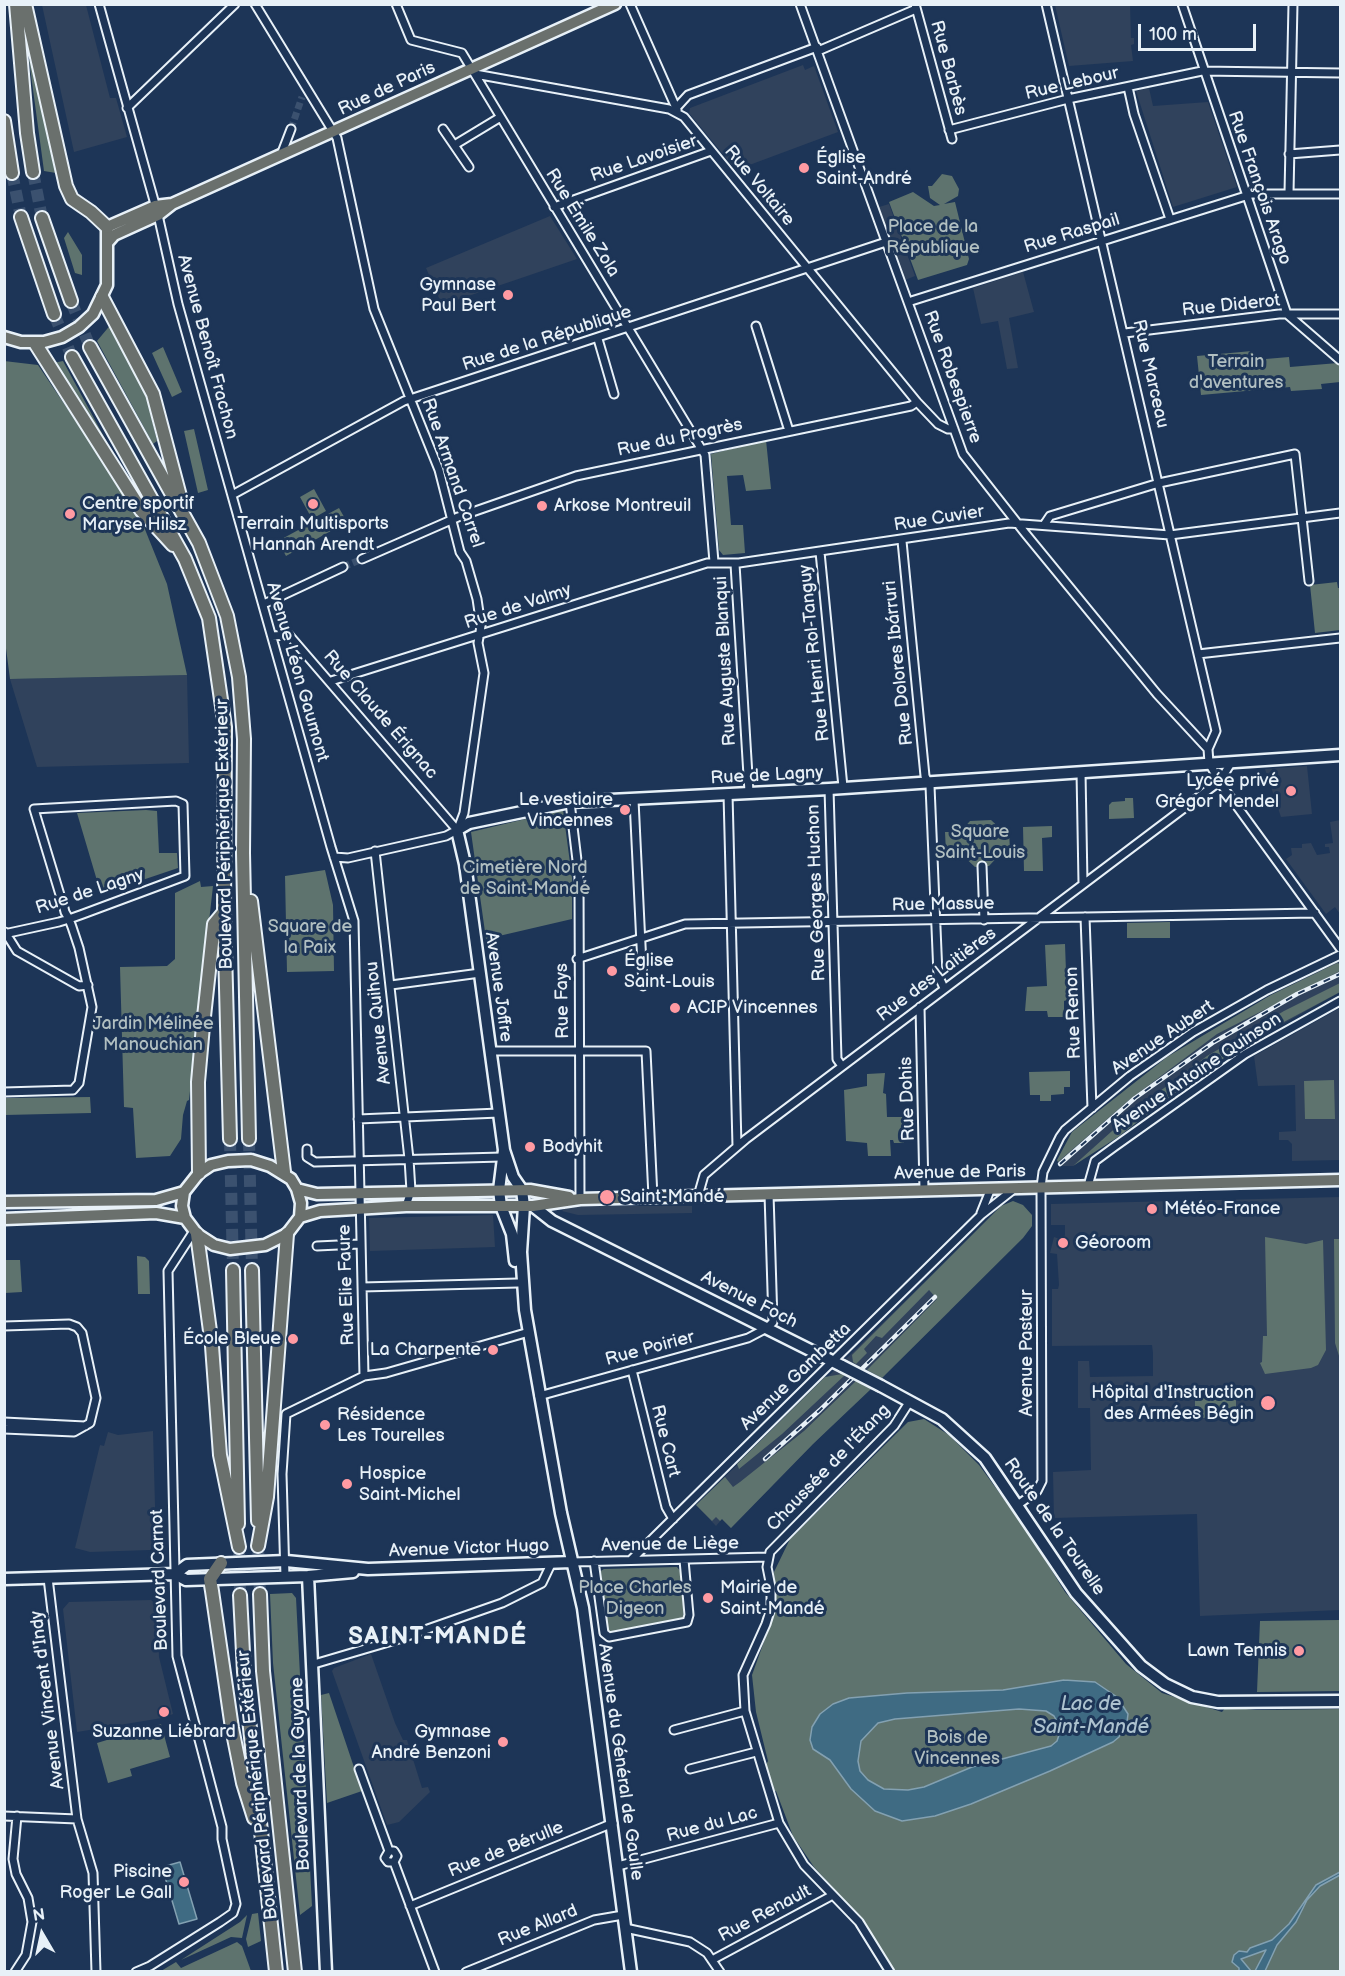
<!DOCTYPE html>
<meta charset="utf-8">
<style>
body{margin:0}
#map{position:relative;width:1345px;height:1976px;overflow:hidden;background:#1d3557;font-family:"Balsamiq Sans",sans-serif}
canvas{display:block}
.frame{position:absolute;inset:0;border:6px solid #e8f1f8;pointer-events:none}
.north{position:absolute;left:12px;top:1904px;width:60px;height:60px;-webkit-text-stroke:4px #1d3557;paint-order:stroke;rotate:351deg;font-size:16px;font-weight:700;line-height:24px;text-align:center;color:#e8f1f8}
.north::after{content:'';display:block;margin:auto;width:21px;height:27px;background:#e8f1f8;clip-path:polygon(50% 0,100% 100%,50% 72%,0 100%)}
.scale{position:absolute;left:1138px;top:24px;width:118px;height:27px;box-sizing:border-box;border:3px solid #e8f1f8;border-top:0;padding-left:8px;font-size:18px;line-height:21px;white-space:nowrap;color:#e8f1f8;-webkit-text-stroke:4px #1d3557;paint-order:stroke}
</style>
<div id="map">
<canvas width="1345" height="1976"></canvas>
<div class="frame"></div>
<div class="north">N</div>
<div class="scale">100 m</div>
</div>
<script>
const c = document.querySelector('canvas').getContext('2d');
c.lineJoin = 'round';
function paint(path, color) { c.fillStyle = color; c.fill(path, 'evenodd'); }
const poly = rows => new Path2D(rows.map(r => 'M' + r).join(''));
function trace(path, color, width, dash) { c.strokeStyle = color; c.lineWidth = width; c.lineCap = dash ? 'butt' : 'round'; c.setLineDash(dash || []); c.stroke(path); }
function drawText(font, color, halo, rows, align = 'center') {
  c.font = font + ' "Balsamiq Sans",sans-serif'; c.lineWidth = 6; c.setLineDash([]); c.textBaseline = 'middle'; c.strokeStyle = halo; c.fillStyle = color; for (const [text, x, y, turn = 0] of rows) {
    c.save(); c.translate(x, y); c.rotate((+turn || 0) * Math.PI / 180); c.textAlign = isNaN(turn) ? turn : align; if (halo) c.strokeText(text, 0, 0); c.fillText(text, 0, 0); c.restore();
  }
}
const built = poly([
 [42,5,86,5,110,98,116,98,127,137,74,152],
 [1055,5,1130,5,1131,38,1134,38,1134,44,1131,45,1133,61,1069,66],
 [803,65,805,70,814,66,838,132,736,170,689,113,690,108],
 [1149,88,1153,106,1208,102,1237,187,1173,207,1136,91],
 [889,204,915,276,905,280,879,207],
 [550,216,577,259,442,305,426,268],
 [1023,272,1034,312,1009,318,1018,368,1007,369,998,321,981,324,973,288],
 [187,675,189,763,37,767,10,679],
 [1307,766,1312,814,1281,817,1265,769],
 [1340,820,1340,914,1335,907,1326,914,1286,859,1292,855,1291,848,1302,848,1302,844,1311,843,1317,855,1330,853,1329,847,1325,847,1325,844,1333,843,1330,822],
 [1340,961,1340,992,1201,1070,1073,1166,1061,1166,1057,1160,1167,1057,1271,995],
 [1340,1008,1340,1160,1292,1161,1292,1144,1288,1140,1279,1140,1279,1132,1296,1131,1295,1085,1258,1086,1254,1056],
 [1340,1197,1340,1610,1200,1616,1197,1514,1054,1518,1053,1472,1091,1470,1090,1408,1078,1408,1078,1361,1089,1361,1090,1377,1153,1376,1153,1353,1152,1345,1052,1346,1052,1289,1058,1289,1059,1285,1057,1254,1050,1253,1054,1237,1063,1240,1065,1235,1065,1225,1051,1225,1051,1204],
 [567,1206,692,1206,692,1213,578,1215,562,1211],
 [493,1215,495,1247,370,1251,369,1218],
 [923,1284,950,1311,813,1444,731,1528,722,1519,716,1526,696,1505],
 [153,1431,156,1543,150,1550,90,1552,75,1548,100,1445,104,1446,108,1432,118,1435],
 [151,1600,158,1606,159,1657,173,1714,162,1718,77,1732,63,1609,69,1602],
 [371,1654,395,1723,403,1740,407,1740,422,1788,428,1787,430,1792,399,1822,387,1825,332,1671,334,1668]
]);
const green = poly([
 [29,60,31,61,56,173,44,171],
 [942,174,952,176,959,189,958,196,944,204,955,202,969,259,967,265,918,280,889,202,913,192,934,206,940,205,930,198,928,186,932,186],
 [68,232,82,255,82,275,75,273,64,238],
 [112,323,146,394,157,441,153,444,97,341],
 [163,347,182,392,172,397,152,353],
 [1252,351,1254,360,1289,357,1290,367,1338,363,1340,365,1340,382,1321,384,1322,389,1291,391,1290,387,1201,395,1197,356],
 [4,361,38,365,129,500,144,527,167,584,187,675,10,679,4,633],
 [63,361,109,446,108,446,53,363],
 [194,429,208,490,198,493,184,431],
 [766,440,771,489,746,491,743,475,727,476,731,525,743,525,745,553,723,555,719,550,711,454],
 [314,489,326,511,312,519,300,497],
 [339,508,347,522,286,556,278,541],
 [1337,582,1338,588,1340,588,1340,630,1315,633,1310,585],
 [1125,798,1133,798,1134,818,1109,819,1109,805,1112,802,1125,801],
 [146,810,157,811,159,853,177,853,178,868,101,894,77,813],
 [563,810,572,878,572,919,486,939,471,832],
 [991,820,1003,831,1009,830,1010,851,1003,851,989,866,975,867,960,853,946,853,945,832,960,832,970,821],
 [1052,826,1052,837,1042,838,1043,871,1024,871,1023,827],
 [325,870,333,905,334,971,287,972,285,876],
 [200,881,201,887,213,886,189,1100,187,1101,183,1115,181,1139,170,1156,136,1158,133,1108,124,1107,120,967,167,966,175,959,175,893],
 [1170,922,1170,938,1127,938,1127,923],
 [1065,944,1067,1000,1064,1001,1064,1017,1048,1017,1047,1011,1025,1011,1027,987,1047,986,1045,945],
 [1337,963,1340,964,1340,971,1217,1034,1129,1100,1058,1162,1057,1160,1072,1132,1167,1057,1271,995],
 [1340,983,1340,992,1252,1039,1196,1077,1118,1137,1073,1166,1140,1106,1207,1056,1284,1011],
 [1070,1071,1070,1087,1064,1087,1064,1094,1051,1095,1051,1101,1040,1101,1040,1095,1030,1095,1029,1072],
 [885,1073,883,1093,886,1094,887,1117,903,1117,904,1143,894,1143,893,1140,890,1140,891,1156,868,1156,867,1143,846,1141,844,1090,867,1086,867,1074],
 [1334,1080,1335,1119,1305,1119,1304,1081],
 [90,1097,91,1113,5,1115,5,1098],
 [1013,1201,1023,1205,1032,1215,1032,1226,1023,1238,882,1378,867,1370,937,1299,929,1290,882,1338,876,1336,864,1349,867,1353,856,1364,853,1362,852,1355,1001,1206],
 [1265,1237,1306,1244,1323,1240,1326,1350,1318,1365,1311,1368,1265,1374,1260,1363,1262,1362,1263,1336,1267,1336],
 [1334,1239,1340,1239,1340,1359,1335,1343],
 [137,1256,145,1257,149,1261,150,1294,138,1294],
 [5,1260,20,1260,22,1292,5,1293],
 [842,1374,845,1375,782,1434,739,1469,737,1464,825,1377],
 [856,1381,871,1389,813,1444,731,1528,722,1519,720,1521,716,1517,712,1521,696,1505,725,1477,733,1487,740,1482,804,1431],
 [1195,1398,1236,1398,1236,1418,1195,1418],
 [924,1419,949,1435,979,1465,1026,1529,1065,1592,1126,1664,1162,1693,1222,1712,1226,1707,1256,1710,1340,1709,1340,1971,894,1971,866,1924,814,1867,793,1836,776,1791,771,1793,764,1769,768,1761,756,1712,752,1675,775,1611,774,1572,790,1539,908,1422],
 [677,1567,681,1572,684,1620,610,1633,607,1627,599,1572,604,1569],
 [292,1593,296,1598,312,1906,300,1915,273,1663,270,1594],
 [1340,1620,1340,1691,1257,1692,1260,1621],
 [329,1693,362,1791,327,1803,321,1695],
 [161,1724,170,1757,130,1769,132,1776,108,1783,97,1743,120,1736,121,1740,121,1736],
 [258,1913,261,1941,248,1947,246,1939,252,1914],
 [247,1915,242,1938,231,1937,181,1960,240,1922],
 [237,1942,242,1946,251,1971,161,1971,176,1962,181,1968]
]);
const water = poly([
 [1064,1680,1095,1682,1117,1697,1128,1714,1127,1722,1119,1737,1113,1742,1050,1771,971,1804,935,1816,902,1821,875,1811,851,1789,830,1760,813,1749,810,1740,812,1727,820,1714,833,1704,849,1698,907,1693,1003,1690,1064,1680],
 [1019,1709,1046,1711,1054,1716,1061,1729,1057,1741,1051,1746,972,1767,924,1787,908,1790,884,1789,868,1780,860,1771,858,1761,861,1741,878,1723,895,1719,1019,1709],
 [180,1862,197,1919,179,1924,162,1867,180,1862],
 [1340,1872,1340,1875,1320,1886,1307,1900,1296,1922,1277,1945,1265,1971,1255,1971,1266,1950,1241,1959,1251,1971,1239,1971,1239,1968,1232,1962,1234,1955,1239,1951,1247,1952,1250,1948,1272,1940,1289,1924,1316,1885,1340,1872]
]);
const streetTunnel = poly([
 [291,129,302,97],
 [343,567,362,559]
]);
const highwayTunnel = poly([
 [33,172,42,218],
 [12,173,21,217],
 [71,301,90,347],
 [54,314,72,357],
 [230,1139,233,1270],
 [249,1139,252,1270],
 [258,1546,260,1594],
 [239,1547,240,1595]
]);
const street = poly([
 [99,4,158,215,178,304,331,847,354,921,364,1376],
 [255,4,337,138,374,309,439,470,460,552,466,561,477,599,481,626,478,643,484,673,464,813,458,829],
 [396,4,411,40,462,53,705,455,714,562],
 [630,4,677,110],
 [800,4,963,454,1025,533,1157,694,1208,749,1209,763,1223,787,1340,948],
 [915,4,952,139],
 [1046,4,1216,731,1208,749],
 [1182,4,1287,314,1340,360],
 [818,51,916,9],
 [475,74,669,109,684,117,917,402,938,424,948,429,954,429],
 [1128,87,1134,114,1170,219],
 [677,107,688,95,817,47],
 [127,108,235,4],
 [443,129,469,167],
 [949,130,1068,99,1202,71,1340,73],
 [456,144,499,118],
 [1289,154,1340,150],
 [281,155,291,129],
 [1289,193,1293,4],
 [554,207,711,151],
 [908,302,1252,194,1340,194],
 [756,326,789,431],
 [1125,333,1279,314,1340,314],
 [598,339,614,394],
 [232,495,404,401,886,242],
 [1044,525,1050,516,1159,483,1295,454,1309,581],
 [902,541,925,776,930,786,938,975,944,988],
 [820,552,843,787],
 [362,559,458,517,576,476,911,406,917,402],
 [735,564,749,792],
 [281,596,343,567],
 [263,604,278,598],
 [272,636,289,635,457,830],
 [1198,654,1340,638],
 [331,681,707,563,739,563,1009,523,1170,535,1340,513],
 [1081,772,1083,883],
 [829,789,837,1059,842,1066],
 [728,794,737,1146],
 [634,800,643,986],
 [570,802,579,877,580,1199],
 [375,851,409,1159,411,1191,406,1206],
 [334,857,348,858,446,836,457,830],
 [982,866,984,920],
 [1085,917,1092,1108],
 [5,932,17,951,79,986,88,985],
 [4,934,59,922,69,919,83,914,169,882,185,876,183,804,176,801,34,809,64,908,65,912,69,919,72,927,79,948,92,1007,79,1083,73,1090,4,1092],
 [577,959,685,924,1315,913],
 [391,985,480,973],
 [920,1007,924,1190],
 [490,1051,646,1051,653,1197],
 [358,1119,499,1113],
 [307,1149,307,1157,315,1162,502,1157],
 [1088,1186,1095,1161,1114,1147,1245,1054,1340,1001],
 [698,1196,704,1175,746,1139,1220,781,1231,763],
 [981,1213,991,1188],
 [317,1246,360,1244],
 [362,1287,518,1283],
 [4,1326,69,1324,77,1327,82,1333,96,1398,90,1423,74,1432,4,1429],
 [632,1370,666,1507,673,1519],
 [539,1396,748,1338,767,1328,773,1322,769,1194],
 [4,1422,85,1426],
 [1019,1504,1037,1491,1042,1481,1041,1187,1043,1172,1060,1137,1065,1130,1130,1076,1193,1032,1267,990,1340,955],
 [631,1560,981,1215,1014,1189],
 [594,1561,604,1633,609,1637,687,1622,689,1615,684,1560],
 [572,1562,768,1557],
 [285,1577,282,1474,286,1414,364,1376,386,1373,529,1332],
 [48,1578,77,1819,93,1873,96,1972],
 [314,1664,399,1639,502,1603,542,1583,552,1562],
 [674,1730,745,1711],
 [359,1769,389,1851],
 [690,1769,756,1752],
 [4,1816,77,1819],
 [394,1862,388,1862,385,1858,389,1851,394,1851,397,1856,394,1862,435,1972],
 [618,1866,779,1823],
 [410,1906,613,1823],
 [625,1928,690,1942,707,1953,720,1972],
 [712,1960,833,1895],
 [15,1972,26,1955,32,1922,28,1898,16,1874,13,1859,17,1816],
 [136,1972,150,1966,220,1922,233,1913,236,1904,222,1839,222,1827,177,1656,168,1271,194,1231],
 [466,1972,594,1920,623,1915],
 [890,1972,859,1922,804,1865,779,1823,745,1711,743,1675,766,1624,771,1608,771,1587,767,1567,770,1552,894,1426,910,1401]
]);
const secondary = poly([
 [504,1150,499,1190,501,1206,512,1234,515,1261],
 [533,1206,552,1221,842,1366],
 [881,1386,942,1419,985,1458,1076,1593,1141,1666,1165,1684,1192,1697,1218,1702,1340,1701],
 [175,1574,187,1565,286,1561,368,1569,572,1562],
 [308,1576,326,1972],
 [4,1579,175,1574,186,1580,308,1576,353,1572],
 [631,1972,583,1608,561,1513,525,1310,521,1252,524,1206,522,1190,513,1177,504,1150,465,864,457,830,469,823,570,802,829,789,1340,755]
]);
const primary = poly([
 [107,243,114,235,158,215,172,204],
 [4,337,21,342,44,342,62,337,79,327,93,314,107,285,107,227,155,206,172,204,615,4],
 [251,1160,270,1166,291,1179,297,1189,301,1203,300,1217,287,1234,265,1245,230,1249,214,1245,197,1234,185,1218,182,1206,184,1192,199,1173,211,1165,228,1161,251,1160],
 [297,1189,317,1194,530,1190,569,1197],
 [4,1202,156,1200,184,1192],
 [300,1217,320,1211,406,1206,533,1206,580,1199,1340,1180],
 [4,1219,156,1213,185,1218]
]);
const highway = poly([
 [16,4,27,133,33,172],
 [25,4,66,186,72,199,91,212,107,227],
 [4,121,12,173],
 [21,217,54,314],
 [42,218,71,301],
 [102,297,153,394,180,496],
 [35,343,141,510,173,545],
 [90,347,199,543,227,616,239,677,244,739,243,853,249,1139],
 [72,357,185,559,209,618,225,727,224,912,230,1139],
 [251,901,284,1172],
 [199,1173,198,1082,203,1026,214,924,224,912],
 [197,1234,212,1346,220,1455,239,1547],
 [233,1270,238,1524],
 [252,1270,258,1521],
 [258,1546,267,1497,287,1234],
 [221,1563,210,1579,212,1591,232,1728,243,1783,254,1818],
 [260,1594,263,1671,295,1972],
 [240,1595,244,1672,276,1972]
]);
const rail = poly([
 [1060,1164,1135,1098,1214,1042,1297,994,1340,974],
 [765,1459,820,1410,935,1297]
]);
const secondaryBridge = poly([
 [842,1366,881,1386]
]);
const markers = [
 [804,168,6,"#ff9aa2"],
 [508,295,6,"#ff9aa2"],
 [313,504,6,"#ff9aa2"],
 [542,506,6,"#ff9aa2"],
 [70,514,6,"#ff9aa2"],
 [1291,791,6,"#ff9aa2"],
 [625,810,6,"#ff9aa2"],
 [612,971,6,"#ff9aa2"],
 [675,1008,6,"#ff9aa2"],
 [530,1147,6,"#ff9aa2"],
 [607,1197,8,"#ff9aa2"],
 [1152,1209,6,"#ff9aa2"],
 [1063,1243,6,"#ff9aa2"],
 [293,1339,6,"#ff9aa2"],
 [493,1350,6,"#ff9aa2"],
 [1268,1403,8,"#ff9aa2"],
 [325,1425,6,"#ff9aa2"],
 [347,1484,6,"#ff9aa2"],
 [708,1598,6,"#ff9aa2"],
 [1299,1651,6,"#ff9aa2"],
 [164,1712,6,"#ff9aa2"],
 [503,1742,6,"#ff9aa2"],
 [184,1882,6,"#ff9aa2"]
];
const streetNames = [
 ["Rue Barbès",948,68,75],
 ["Rue Lebour",1072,84,-13],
 ["Rue de Paris",387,89,-25],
 ["Rue Lavoisier",644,159,-19],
 ["Rue Voltaire",759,186,50],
 ["Rue François Arago",1259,188,71],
 ["Rue Émile Zola",582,223,58],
 ["Rue Raspail",1072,234,-17],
 ["Rue Diderot",1231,306,-6],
 ["Rue de la République",547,339,-18],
 ["Avenue Benoît Frachon",207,347,75],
 ["Rue Marceau",1150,374,77],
 ["Rue Robespierre",952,377,70],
 ["Rue du Progrès",680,438,-12],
 ["Rue Armand Carrel",452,473,71],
 ["Rue Cuvier",939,519,-9],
 ["Rue de Valmy",518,607,-18],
 ["Rue Henri Rol-Tanguy",815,653,-96],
 ["Rue Auguste Blanqui",726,661,-93],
 ["Rue Dolores Ibárruri",899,663,-96],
 ["Avenue Léon Gaumont",297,672,74],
 ["Rue Claude Érignac",380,715,49],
 ["Rue de Lagny",767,776,-3],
 ["Boulevard Périphérique Extérieur",225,834,-91],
 ["Rue de Lagny",90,892,-18],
 ["Rue Georges Huchon",817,893,-92],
 ["Rue Massue",943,905,-1],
 ["Rue des Laitières",937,975,-37],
 ["Avenue Joffre",498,987,82],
 ["Rue Fays",563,1001,-91],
 ["Rue Renon",1074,1013,-92],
 ["Avenue Quihou",379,1023,-96],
 ["Avenue Aubert",1163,1038,-34],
 ["Avenue Antoine Quinson",1197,1073,-34],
 ["Rue Dohis",908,1099,-92],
 ["Avenue de Paris",960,1173,-1],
 ["Rue Elie Faure",347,1285,-92],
 ["Avenue Foch",749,1300,27],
 ["Rue Poirier",650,1349,-15],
 ["Avenue Pasteur",1027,1353,-90],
 ["Avenue Gambetta",796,1377,-44],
 ["Rue Cart",665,1441,76],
 ["Chaussée de l'Étang",829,1468,-46],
 ["Route de la Tourelle",1054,1527,55],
 ["Avenue de Liège",670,1545,-1],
 ["Avenue Victor Hugo",469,1549,-2],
 ["Boulevard Carnot",160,1580,-92],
 ["Avenue Vincent d'Indy",48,1700,-97],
 ["Avenue du Général de Gaulle",620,1762,82],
 ["Boulevard de la Guyane",301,1774,-92],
 ["Boulevard Périphérique Extérieur",258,1785,-96],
 ["Rue du Lac",712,1825,-15],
 ["Rue de Bérulle",506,1850,-22],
 ["Rue Renault",765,1914,-28],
 ["Rue Allard",538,1926,-22]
];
const poiNames = [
 ["Église",816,158],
 ["Saint-André",816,179],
 ["Gymnase",496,285,"right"],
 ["Paul Bert",496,306,"right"],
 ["Centre sportif",82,504],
 ["Maryse Hilsz",82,525],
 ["Arkose Montreuil",554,506],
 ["Terrain Multisports",313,524,"center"],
 ["Hannah Arendt",313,545,"center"],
 ["Lycée privé",1279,781,"right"],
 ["Grégor Mendel",1279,802,"right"],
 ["Le vestiaire",613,800,"right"],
 ["Vincennes",613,821,"right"],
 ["Église",624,961],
 ["Saint-Louis",624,982],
 ["ACIP Vincennes",687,1008],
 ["Bodyhit",542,1147],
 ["Saint-Mandé",620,1197],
 ["Météo-France",1164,1209],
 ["Géoroom",1075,1243],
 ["École Bleue",281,1339,"right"],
 ["La Charpente",481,1350,"right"],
 ["Hôpital d'Instruction",1254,1393,"right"],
 ["des Armées Bégin",1254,1414,"right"],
 ["Résidence",337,1415],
 ["Les Tourelles",337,1436],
 ["Hospice",359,1474],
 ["Saint-Michel",359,1495],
 ["Mairie de",720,1588],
 ["Saint-Mandé",720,1609],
 ["Lawn Tennis",1287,1651,"right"],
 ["Suzanne Liébrard",164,1732,"center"],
 ["Gymnase",491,1732,"right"],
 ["André Benzoni",491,1753,"right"],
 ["Piscine",172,1872,"right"],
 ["Roger Le Gall",172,1893,"right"]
];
const parkNames = [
 ["Place de la",933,227],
 ["République",933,248],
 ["Terrain",1236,362],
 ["d'aventures",1236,383],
 ["Square",980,832],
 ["Saint-Louis",980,853],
 ["Cimetière Nord",525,868],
 ["de Saint-Mandé",525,889],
 ["Square de",310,927],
 ["la Paix",310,948],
 ["Jardin Mélinée",153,1024],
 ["Manouchian",153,1045],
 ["Place Charles",635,1588],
 ["Digeon",635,1609],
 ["Bois de",957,1738],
 ["Vincennes",957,1759]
];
const waterNames = [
 ["Lac de",1091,1705],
 ["Saint-Mandé",1091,1728]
];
const districtNames = [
 ["SAINT-MANDÉ",438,1638]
];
paint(built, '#30425c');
paint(green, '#5e736e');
paint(water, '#3f6b83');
trace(water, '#83a1b2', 1.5);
trace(streetTunnel, '#3b516f', 7, [7, 3.5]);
trace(highwayTunnel, '#3b516f', 12, [12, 6]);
trace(street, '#e8f1f8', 11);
trace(secondary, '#e8f1f8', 15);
trace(primary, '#e8f1f8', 15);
trace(highway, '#e8f1f8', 16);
trace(street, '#1d3557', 7);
trace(secondary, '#1d3557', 10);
trace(primary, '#6a706d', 10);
trace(highway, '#6a706d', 12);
trace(rail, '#e8f1f8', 4.5);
trace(rail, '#1d3557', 2, [7]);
trace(secondaryBridge, '#e8f1f8', 15, []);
trace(secondaryBridge, '#1d3557', 10);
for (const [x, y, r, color] of markers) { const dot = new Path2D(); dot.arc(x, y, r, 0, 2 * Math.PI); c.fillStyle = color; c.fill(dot); trace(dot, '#1d3557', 2); }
drawText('18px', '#e8f1f8', '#1d3557', streetNames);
drawText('18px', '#e8f1f8', '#1d3557', poiNames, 'left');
drawText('18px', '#b1bfc1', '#1d3557', parkNames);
drawText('italic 20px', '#adc2cf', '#1d3557', waterNames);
c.letterSpacing = '1.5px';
drawText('bold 24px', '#e8f1f8', '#1d3557', districtNames);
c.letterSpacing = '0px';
</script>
